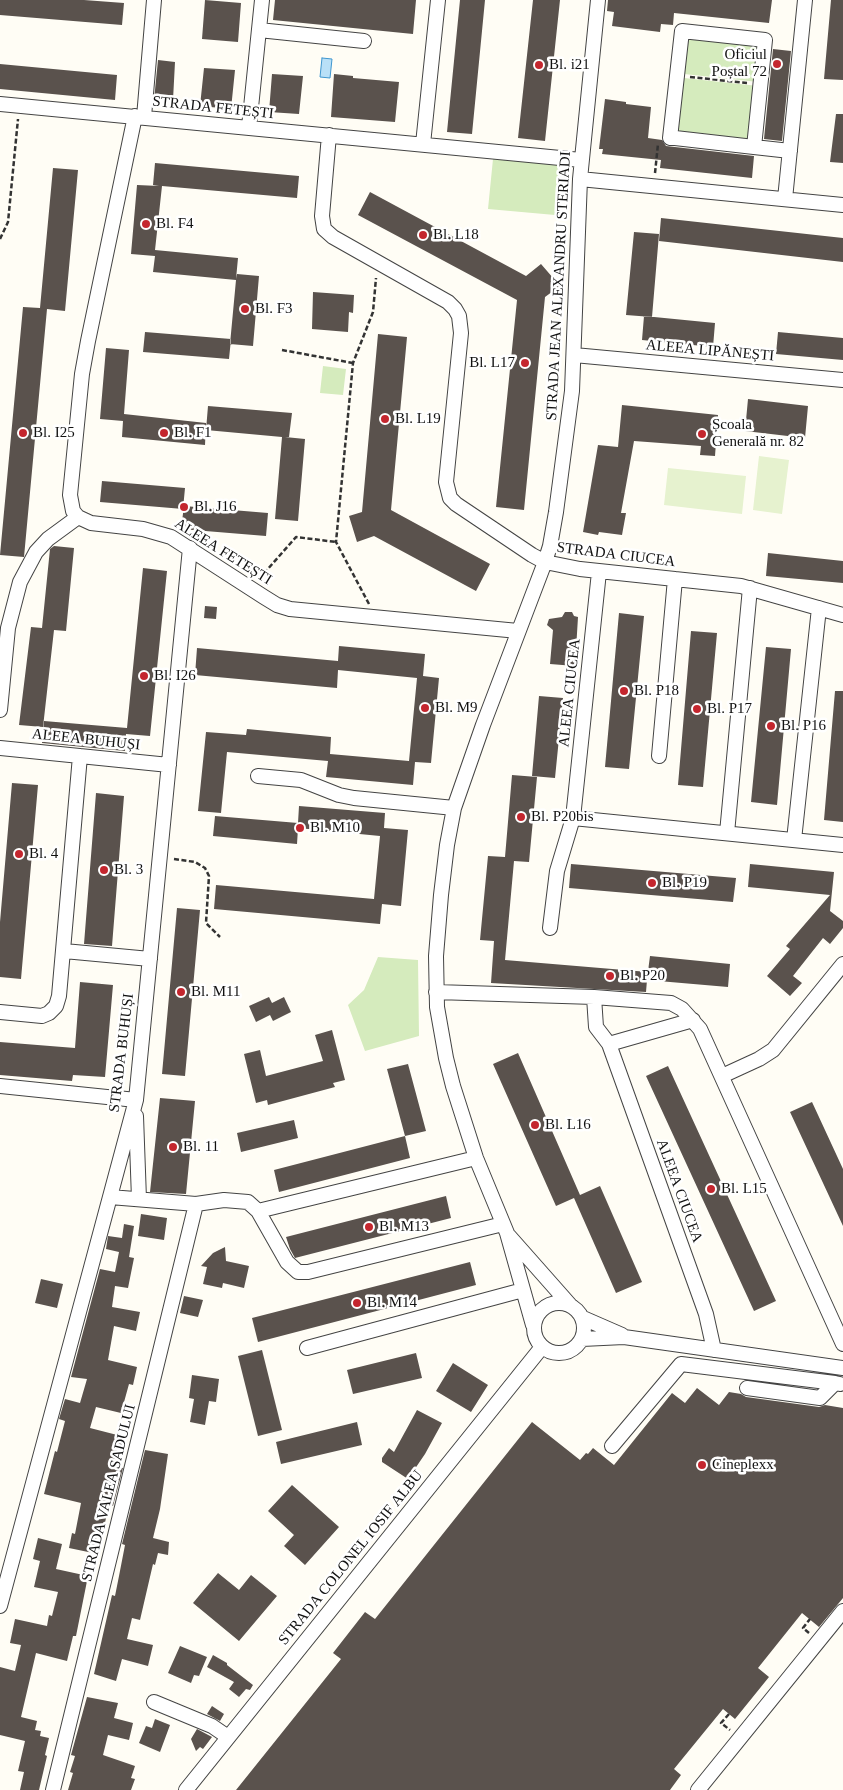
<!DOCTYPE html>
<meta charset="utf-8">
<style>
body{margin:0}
canvas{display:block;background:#fffdf5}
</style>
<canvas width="843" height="1790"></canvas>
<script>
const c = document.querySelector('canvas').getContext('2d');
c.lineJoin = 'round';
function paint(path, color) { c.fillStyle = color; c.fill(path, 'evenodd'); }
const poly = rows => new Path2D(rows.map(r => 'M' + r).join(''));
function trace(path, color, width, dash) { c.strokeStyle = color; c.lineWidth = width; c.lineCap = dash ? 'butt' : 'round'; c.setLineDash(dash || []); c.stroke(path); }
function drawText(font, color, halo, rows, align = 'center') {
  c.font = font + ' Georgia,serif'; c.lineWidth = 5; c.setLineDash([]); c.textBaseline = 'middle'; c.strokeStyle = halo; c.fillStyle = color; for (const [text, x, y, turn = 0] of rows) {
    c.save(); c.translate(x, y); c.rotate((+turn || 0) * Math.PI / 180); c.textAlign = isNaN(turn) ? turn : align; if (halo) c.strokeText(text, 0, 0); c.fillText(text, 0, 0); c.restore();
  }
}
const green = poly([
 [688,34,762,42,758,82,684,74],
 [684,78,758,86,752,139,678,131],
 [493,159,559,165,555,215,488,209],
 [323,366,346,369,343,395,320,393],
 [378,957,418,960,419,1036,365,1051,348,1005,364,990]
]);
const pitch = poly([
 [759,456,789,460,782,514,753,510],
 [668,468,746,476,742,514,664,505]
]);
const water = poly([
 [322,58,332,59,330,78,320,77,322,58]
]);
const building = poly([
 [0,0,84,0,124,3,122,25,0,15],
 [205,0,241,3,238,42,202,39],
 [275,0,416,0,413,34,273,20],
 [460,0,485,0,472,134,447,132],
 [533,0,560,0,545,141,518,138],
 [608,0,772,0,769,23,674,13,673,25,661,24,660,32,612,26,614,12,607,11],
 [831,0,843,0,843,80,824,79],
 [773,49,791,51,782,141,764,139],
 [158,60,175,62,173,100,154,100],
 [0,64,117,75,115,100,0,89],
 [204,68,235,70,231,109,200,106],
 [272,74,303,76,299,114,269,112],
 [334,74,353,76,353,78,399,82,395,122,331,117],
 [605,99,626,102,626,104,651,107,648,138,662,140,666,146,754,156,752,178,660,168,661,160,602,154,603,149,599,149],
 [836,114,843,114,843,163,830,162],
 [155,163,299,176,297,198,162,186,155,250,238,258,236,279,237,274,259,276,253,346,230,344,236,280,153,272,155,256,131,254,137,185,159,186,153,185],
 [53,168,78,170,65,311,47,309,24,557,0,555,23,307,40,308],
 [370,192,526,276,541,264,560,286,545,297,524,510,496,507,517,300,358,215],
 [661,218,843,238,843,262,659,241],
 [634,232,659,234,652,317,626,315],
 [313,292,354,295,353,313,349,312,348,332,312,329],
 [644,316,715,323,713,347,642,340],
 [145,332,231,339,229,359,143,352],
 [778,332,843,338,843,360,776,354],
 [378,334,407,337,391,510,490,564,476,591,374,536,357,542,349,516,362,512],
 [106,348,129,350,124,414,206,423,205,445,122,437,123,421,100,419],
 [748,399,808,406,805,438,745,431],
 [622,405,718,415,715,456,700,455,701,446,634,441,621,513,626,513,622,535,599,532,598,535,583,532,598,445,618,447],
 [208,406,292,413,289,437,285,437,305,439,298,521,275,519,282,437,206,430],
 [102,481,185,488,183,509,100,502],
 [184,506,268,513,266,536,181,529],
 [54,546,74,548,66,631,54,630,43,727,19,725,31,627,42,628,50,549],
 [768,553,843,561,843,583,766,576],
 [143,568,167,571,150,736,126,734,125,751,42,743,44,721,127,728],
 [205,606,217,607,216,619,204,618],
 [565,612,572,612,574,616,578,617,575,666,550,664,553,630,547,625,549,619,562,617],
 [619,613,644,616,629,769,605,767],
 [691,631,717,633,703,787,678,785],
 [339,646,425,654,423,676,439,678,431,763,415,762,413,785,326,777,328,761,227,752,221,813,198,811,206,732,246,735,247,729,331,737,330,754,409,761,417,678,338,670,337,688,195,675,197,648,338,661],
 [766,647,791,649,777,805,751,802],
 [835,691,843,691,843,822,824,820],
 [539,696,563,698,555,778,532,776],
 [512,775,537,777,529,862,514,861,505,960,648,972,647,979,650,956,730,964,728,987,647,980,646,992,491,983,494,941,480,940,488,856,505,857],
 [12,783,38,785,21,979,0,977,0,922],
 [96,793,124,796,112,946,84,944],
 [299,806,385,813,384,828,408,830,401,906,382,904,380,924,214,909,216,885,374,899,380,836,298,828,297,844,213,836,215,816,298,823],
 [571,864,736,878,733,902,569,888],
 [750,864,834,872,830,911,843,921,843,928,830,944,823,938,793,976,802,983,790,996,767,976,790,949,786,946,830,895,748,887],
 [177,908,200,910,185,1076,162,1074],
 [80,982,113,985,105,1077,73,1075,72,1081,0,1075,0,1042,75,1048],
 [269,997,272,1003,284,997,291,1012,273,1021,270,1015,256,1022,249,1006],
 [332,1030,345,1080,333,1083,335,1087,268,1105,267,1100,256,1103,244,1054,260,1050,266,1076,323,1061,315,1035],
 [518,1053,580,1195,600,1186,642,1282,616,1293,574,1198,556,1206,493,1064],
 [408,1064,426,1131,405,1136,387,1069],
 [668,1066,776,1301,754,1311,646,1076],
 [160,1098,195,1101,186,1194,150,1192],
 [812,1102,843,1169,843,1226,790,1112],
 [294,1120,298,1138,241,1152,237,1133],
 [405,1136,410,1158,279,1192,274,1170],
 [446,1196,451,1218,295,1258,290,1249,286,1237],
 [141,1214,167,1218,164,1240,138,1236],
 [124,1224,134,1226,129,1257,134,1258,128,1288,115,1286,112,1307,140,1312,136,1331,114,1326,108,1360,137,1367,133,1385,129,1384,121,1413,96,1407,90,1428,125,1437,117,1467,123,1468,113,1506,109,1505,104,1527,99,1526,93,1553,69,1548,72,1533,75,1534,81,1503,44,1494,55,1451,57,1452,65,1421,59,1419,65,1399,80,1403,87,1379,71,1377,100,1269,115,1272,119,1252,106,1249,108,1236,122,1238],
 [225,1247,226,1261,249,1266,244,1288,223,1283,222,1288,203,1284,207,1267,201,1266,213,1253],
 [470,1262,476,1285,258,1342,252,1318],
 [41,1279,63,1284,57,1308,35,1303],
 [184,1296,203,1300,198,1317,180,1313],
 [262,1350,282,1430,258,1436,238,1356],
 [416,1353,422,1378,353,1394,347,1370],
 [453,1363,488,1385,471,1412,436,1391],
 [192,1375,219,1379,216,1402,209,1401,205,1425,190,1422,194,1399,189,1398],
 [697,1388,719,1405,729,1392,741,1394,746,1397,819,1407,825,1405,843,1408,843,1598,819,1627,802,1613,758,1668,769,1677,735,1719,723,1709,674,1769,681,1775,670,1790,236,1790,341,1659,333,1653,365,1612,375,1619,532,1422,580,1460,586,1453,588,1454,593,1448,614,1465,672,1393,685,1403],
 [417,1410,442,1423,425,1454,408,1479,382,1462,382,1458,389,1448,394,1452],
 [357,1422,362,1445,281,1464,276,1442],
 [145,1450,168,1454,160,1509,153,1538,169,1542,168,1555,158,1553,155,1565,153,1564,140,1620,132,1618,127,1639,153,1645,148,1666,122,1659,116,1681,94,1674,112,1595,115,1596,119,1576,125,1545,122,1544],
 [292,1485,339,1527,305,1565,284,1546,294,1535,268,1511],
 [38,1538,62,1544,56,1569,88,1576,76,1636,73,1636,67,1661,36,1653,21,1717,37,1721,35,1730,41,1731,40,1736,49,1738,45,1755,47,1756,39,1790,20,1790,24,1772,18,1771,25,1741,0,1735,0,1667,15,1671,21,1645,10,1643,15,1619,47,1626,49,1615,52,1616,58,1592,34,1587,40,1561,33,1559],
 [218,1573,239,1590,251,1575,277,1596,239,1641,193,1603],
 [180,1646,207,1657,199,1676,194,1675,191,1683,168,1673],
 [213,1655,227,1663,227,1665,253,1685,250,1690,246,1689,239,1697,229,1689,234,1682,207,1667],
 [87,1697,118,1703,114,1718,133,1723,129,1740,108,1735,103,1755,135,1766,131,1778,135,1779,131,1790,68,1790,73,1773,70,1772,75,1756,71,1755],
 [212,1706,224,1714,220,1721,207,1714],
 [155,1719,170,1725,160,1752,139,1743,146,1726,152,1728],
 [197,1729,212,1737,203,1749,200,1747,196,1751,191,1739]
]);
const path = poly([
 [690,77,747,83],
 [655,173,658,144],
 [0,239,8,222,18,119],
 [282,350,353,363],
 [259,579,296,537,336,542],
 [369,604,336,542,353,363,373,312,376,278],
 [174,859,195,862,205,868,209,876,206,923,220,937],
 [809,1633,803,1628,810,1619],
 [729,1714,721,1723,730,1730]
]);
const minor = poly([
 [259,30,364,41],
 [0,104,581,160],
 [135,116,88,341,82,374,70,495,73,511,78,517,91,523,143,529,171,537,264,597,277,605,290,609,518,631],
 [144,117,154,0],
 [249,127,262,0],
 [329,135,322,216,324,229,333,237,448,302,455,309,459,316,461,333,446,482,450,498,456,504,532,555,545,562,580,569,741,586,843,615],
 [423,144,438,0],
 [754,147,765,40,682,31,670,138,675,138,754,147,790,151],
 [580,179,843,205],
 [785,199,805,0],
 [574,355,843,380],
 [0,710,8,628,20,582,36,552,48,539,78,517],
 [0,748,169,765],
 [659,756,675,579],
 [258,776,301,780,339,795,354,798,454,808],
 [573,818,843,845],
 [727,833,750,588],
 [794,840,819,608],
 [550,928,557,871,573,818,599,572],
 [64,951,150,959],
 [436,992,594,997,671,1003,682,1009,700,1029,705,1040,843,1344],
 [594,997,596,1027,609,1044,706,1314,714,1350],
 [0,1012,42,1016,49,1013,56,1006,59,996,80,756],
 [609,1044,693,1020],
 [722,1076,759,1059,773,1050,843,964],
 [0,1086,136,1100],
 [136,1116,139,1199],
 [110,1197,196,1204,224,1200,248,1202,258,1211,287,1262,298,1272,308,1272,503,1224],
 [258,1211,476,1158],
 [509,1236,570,1305],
 '534 1328a25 25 0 1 1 50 0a25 25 0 1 1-50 0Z',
 [583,1318,622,1335],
 [533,1325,507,1233,476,1158,453,1086,446,1058,437,1007,436,956,441,895,447,845,454,808,483,725,545,562,550,546,556,512,572,391,580,179,598,0],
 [582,1339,624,1337,843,1368],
 [307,1348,523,1290],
 [747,1388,820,1398,835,1383,840,1384],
 [612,1446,681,1364,835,1383],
 [0,1606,136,1100,190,548],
 [154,1702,212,1726,228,1737],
 [53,1790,196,1204],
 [186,1790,542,1347],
 [698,1790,843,1611]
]);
const markers = [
 [777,64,5,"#c4262e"],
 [539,65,5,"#c4262e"],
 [146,224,5,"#c4262e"],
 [423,235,5,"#c4262e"],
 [245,309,5,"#c4262e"],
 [525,363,5,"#c4262e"],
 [385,419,5,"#c4262e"],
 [23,433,5,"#c4262e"],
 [164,433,5,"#c4262e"],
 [702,434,5,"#c4262e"],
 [184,507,5,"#c4262e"],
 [144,676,5,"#c4262e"],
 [624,691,5,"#c4262e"],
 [425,708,5,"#c4262e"],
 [697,709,5,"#c4262e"],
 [771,726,5,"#c4262e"],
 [521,817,5,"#c4262e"],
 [300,828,5,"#c4262e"],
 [19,854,5,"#c4262e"],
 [104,870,5,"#c4262e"],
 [652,883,5,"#c4262e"],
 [610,976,5,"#c4262e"],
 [181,992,5,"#c4262e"],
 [535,1125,5,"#c4262e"],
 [173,1147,5,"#c4262e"],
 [711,1189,5,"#c4262e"],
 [369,1227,5,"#c4262e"],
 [357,1303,5,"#c4262e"],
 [702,1465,5,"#c4262e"]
];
const poiNames = [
 ["Oficiul",767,55,"right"],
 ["Poștal 72",767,72,"right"],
 ["Bl. i21",549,65],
 ["Bl. F4",156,224],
 ["Bl. L18",433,235],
 ["Bl. F3",255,309],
 ["Bl. L17",515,363,"right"],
 ["Bl. L19",395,419],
 ["Școala",712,425],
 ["Generală nr. 82",712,442],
 ["Bl. I25",33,433],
 ["Bl. F1",174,433],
 ["Bl. J16",194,507],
 ["Bl. I26",154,676],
 ["Bl. P18",634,691],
 ["Bl. M9",435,708],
 ["Bl. P17",707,709],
 ["Bl. P16",781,726],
 ["Bl. P20bis",531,817],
 ["Bl. M10",310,828],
 ["Bl. 4",29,854],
 ["Bl. 3",114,870],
 ["Bl. P19",662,883],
 ["Bl. P20",620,976],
 ["Bl. M11",191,992],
 ["Bl. L16",545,1125],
 ["Bl. 11",183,1147],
 ["Bl. L15",721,1189],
 ["Bl. M13",379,1227],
 ["Bl. M14",367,1303],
 ["Cineplexx",712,1465]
];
const streetNames = [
 ["STRADA FETEȘTI",213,108,6],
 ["STRADA JEAN ALEXANDRU STERIADI",559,286,-87],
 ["ALEEA LIPĂNEȘTI",710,351,5],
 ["ALEEA FETEȘTI",223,552,32],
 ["STRADA CIUCEA",616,555,7],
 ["ALEEA CIUCEA",570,693,-84],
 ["ALEEA BUHUȘI",86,740,6],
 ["STRADA BUHUȘI",122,1053,-83],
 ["ALEEA CIUCEA",679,1191,70],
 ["STRADA VALEA SADULUI",109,1493,-76],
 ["STRADA COLONEL IOSIF ALBU",351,1558,-51]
];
paint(green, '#d5ebbd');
paint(pitch, '#e6f2cf');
paint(water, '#b9e0f7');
trace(water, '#3f96cf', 1);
paint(building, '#5a524d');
trace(minor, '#444', 16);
trace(path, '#333', 2.5, [5, 2.5]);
trace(minor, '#fff', 14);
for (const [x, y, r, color] of markers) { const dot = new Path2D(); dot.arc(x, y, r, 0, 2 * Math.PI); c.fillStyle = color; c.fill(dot); trace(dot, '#fff', 2); }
drawText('15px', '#111', '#fff', poiNames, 'left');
drawText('15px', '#111', '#fff', streetNames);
</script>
